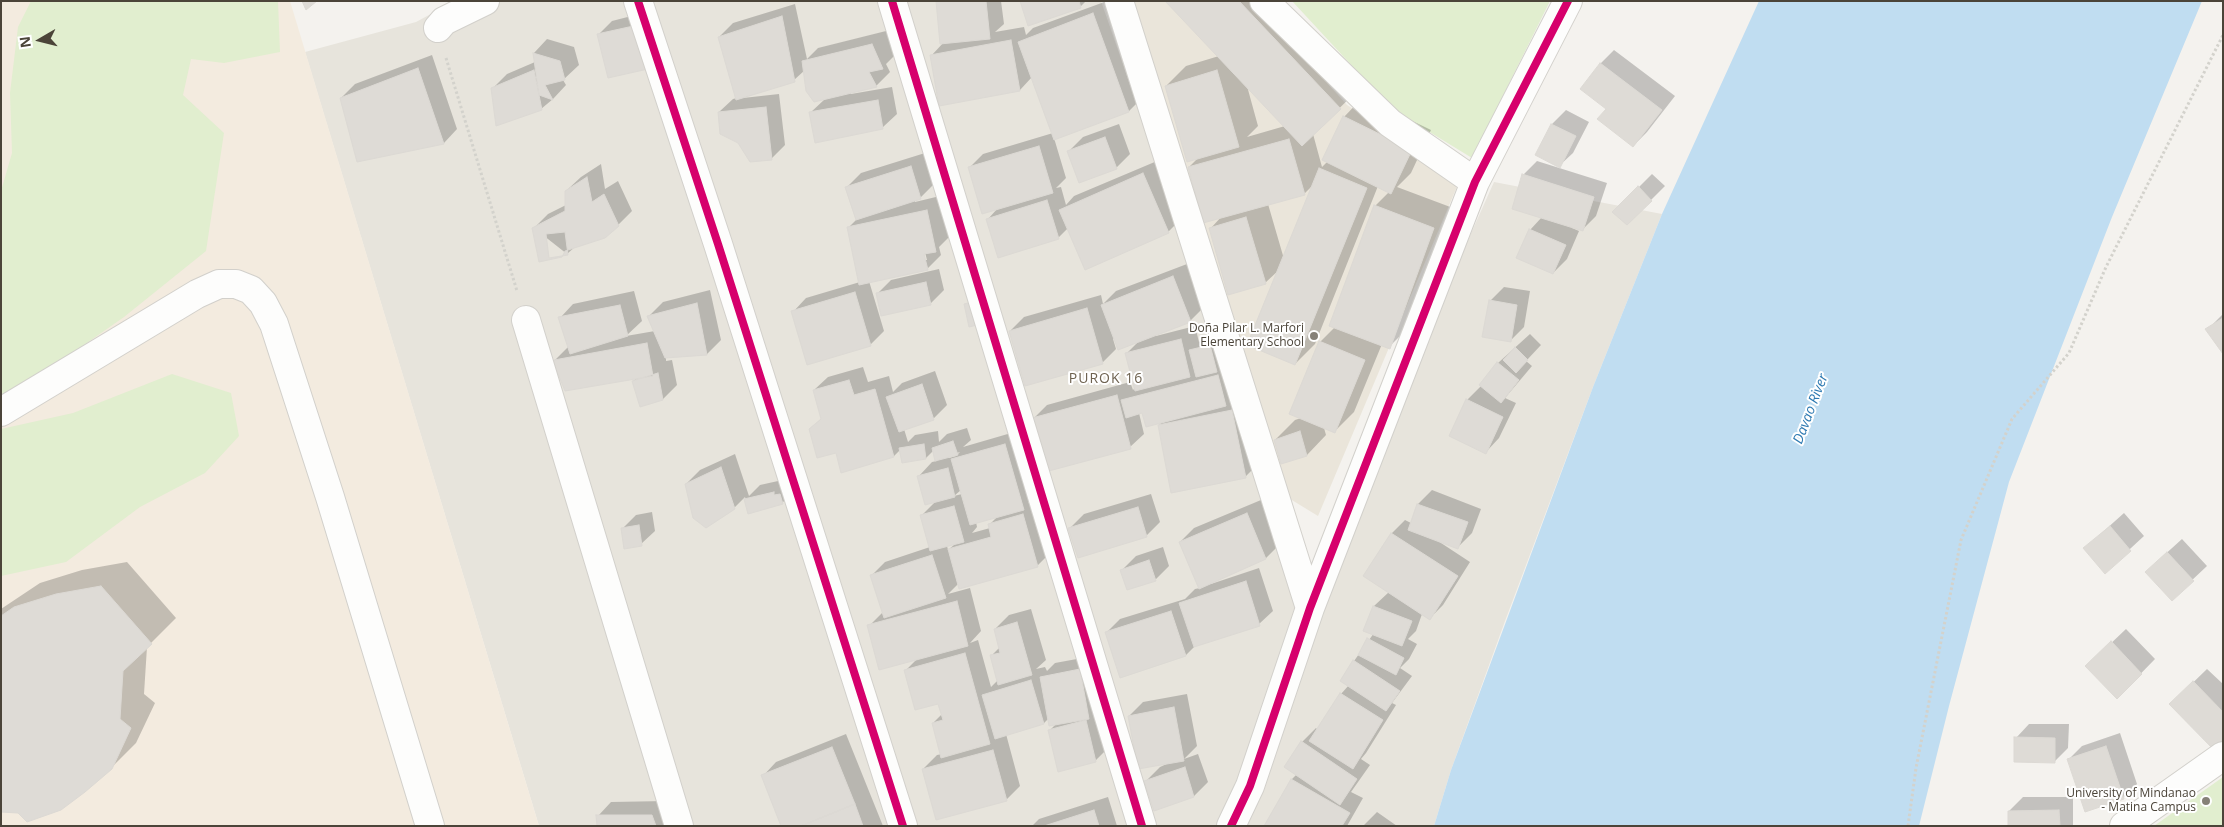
<!DOCTYPE html>
<meta charset="utf-8">
<style>
body{margin:0}
#map{position:relative;width:2224px;height:827px;overflow:hidden;background:#f4f2ee;font-family:"Open Sans",sans-serif}
canvas{display:block}
.frame{position:absolute;inset:0;border:2px solid #4b4439;pointer-events:none}
.north{position:absolute;left:15px;top:15px;width:50px;height:50px;-webkit-text-stroke:4px #fff;paint-order:stroke;rotate:262deg;font-size:14px;font-weight:700;line-height:20px;text-align:center;color:#4b4439}
.north::after{content:'';display:block;margin:auto;width:18px;height:22px;background:#4b4439;clip-path:polygon(50% 0,100% 100%,50% 72%,0 100%)}
</style>
<div id="map">
<canvas width="2224" height="827"></canvas>
<div class="frame"></div>
<div class="north">N</div>
</div>
<script>
const c = document.querySelector('canvas').getContext('2d');
c.lineJoin = 'round';
function paint(path, color) { c.fillStyle = color; c.fill(path, 'evenodd'); }
const poly = rows => new Path2D(rows.map(r => 'M' + r).join(''));
function trace(path, color, width, dash) { c.strokeStyle = color; c.lineWidth = width; c.lineCap = dash ? 'butt' : 'round'; c.setLineDash(dash || []); c.stroke(path); }
function drawText(font, color, halo, rows, align = 'center') {
  c.font = font + ' "Open Sans",sans-serif'; c.lineWidth = 4; c.setLineDash([]); c.textBaseline = 'middle'; c.strokeStyle = halo; c.fillStyle = color; for (const [text, x, y, turn = 0] of rows) {
    c.save(); c.translate(x, y); c.rotate((+turn || 0) * Math.PI / 180); c.textAlign = isNaN(turn) ? turn : align; if (halo) c.strokeText(text, 0, 0); c.fillText(text, 0, 0); c.restore();
  }
}
const residential = poly([
 [455,1,1101,1,1153,151,1300,616,1494,182,1662,214,1593,387,1505,621,1451,770,1434,826,539,826,305,52,416,22]
]);
const commercial = poly([
 [1,1,290,1,539,826,1,826]
]);
const education = poly([
 [1134,1,1253,1,1347,105,1461,177,1318,516,1282,494]
]);
const green = poly([
 [31,1,278,1,280,52,224,63,191,59,183,95,224,133,206,251,124,317,51,368,1,396,1,191,12,153,10,93,18,27],
 [1292,1,1550,1,1472,158,1392,109],
 [172,374,231,393,239,436,205,473,140,507,66,562,1,576,1,429,73,413],
 [2223,777,2223,826,2154,826]
]);
const water = poly([
 [1759,1,2202,1,2112,217,2009,482,1949,706,1919,826,1434,826,1451,770,1593,387,1662,214]
]);
const shadow = poly([
 [937,1,1001,1,1004,24,995,32,1024,27,1026,35,1033,28,1107,1,1143,97,1129,111,1054,138,1066,178,1056,188,1061,187,1066,205,1074,196,1157,161,1182,218,1168,232,1068,228,1058,238,988,219,998,208,969,168,983,154,1053,133,1032,77,1020,90,931,56,944,42],
 [1021,1,1086,1,1080,7],
 [1167,1,1278,1,1360,88,1313,134,1322,167,1327,162,1344,117,1363,97,1431,130,1411,173,1397,187,1453,208,1409,327,1389,347,1382,344,1354,412,1334,432,1324,428,1326,435,1307,455,1275,440,1295,420,1301,418,1320,342,1335,327,1375,206,1389,192,1378,186,1315,344,1295,364,1280,269,1265,283,1211,228,1222,216,1189,167,1200,156,1166,86,1186,66,1219,56],
 [1247,86,1285,126,1247,137,1258,126],
 [1314,184,1284,259,1268,204,1304,194],
 [795,4,807,59,818,48,886,31,896,54,886,64,890,72,876,86,851,92,851,94,892,87,897,114,883,127,816,141,810,113,825,99,805,70,794,80,743,98,779,94,785,145,771,159,719,112,733,99,737,98,719,37,733,23],
 [651,11,609,77,598,35,612,21],
 [547,39,574,47,579,65,563,80,566,85,553,99,541,109,493,88,507,74,535,62,534,53],
 [1614,50,1675,96,1647,132,1633,146,1607,109,1581,89,1601,63],
 [432,55,457,129,444,143,358,161,341,98,355,84],
 [1566,110,1589,122,1573,153,1559,166,1536,155,1552,124],
 [1119,124,1130,154,1116,168,1069,151,1083,137],
 [925,153,934,184,920,198,915,200,915,202,940,196,949,237,939,247,941,255,927,269,869,281,884,331,870,345,793,312,806,298,860,282,848,228,857,219,847,187,861,173],
 [924,248,927,260,924,260,922,249],
 [1537,161,1607,183,1596,216,1582,230,1572,226,1572,228,1579,231,1567,259,1553,273,1530,230,1542,217,1523,175],
 [601,164,605,189,618,181,632,211,618,225,576,246,567,254,534,228,548,214,566,205,566,191,581,177],
 [1652,174,1665,186,1627,224,1614,212],
 [1187,264,1204,307,1190,321,1156,334,1156,336,1195,326,1199,342,1204,337,1223,332,1259,463,1245,477,1159,425,1163,421,1143,411,1139,413,1144,434,1130,447,1033,419,1047,405,1130,382,1133,390,1135,388,1127,353,1140,340,1113,339,1116,349,1102,363,1010,331,1024,317,1101,295,1103,304,1116,291],
 [939,269,944,290,930,304,877,294,891,280],
 [1504,287,1530,291,1524,327,1510,341,1490,301],
 [710,290,721,340,707,354,666,356,666,361,672,360,677,385,663,399,633,381,637,378,555,360,569,346,560,318,573,304,634,291,642,321,626,336,655,331,649,316,663,302],
 [2223,314,2223,352,2207,330],
 [1530,334,1541,345,1526,361,1532,366,1505,398,1516,403,1499,438,1486,452,1467,400,1482,385,1498,363],
 [863,367,868,382,889,376,893,392,902,383,935,371,947,405,933,419,904,429,908,442,915,435,938,431,939,442,947,434,967,428,971,440,963,447,1018,431,1037,495,1028,503,1037,501,1051,552,1037,566,959,583,948,594,970,588,981,631,970,643,978,640,991,687,998,680,991,656,1000,647,995,629,1009,615,1031,609,1046,660,1036,669,1045,667,1047,671,1055,663,1093,656,1109,747,1095,761,1049,731,1056,724,1049,718,1044,723,1006,734,1020,786,1006,800,923,769,937,755,942,754,933,723,942,714,939,702,905,671,918,658,869,626,883,612,871,576,885,562,930,547,922,515,936,501,919,476,932,462,937,461,934,450,926,458,901,449,894,456,837,451,810,429,822,418,814,390,828,377],
 [960,452,956,456,949,458,948,456],
 [961,490,962,494,954,496],
 [998,516,989,525,990,528,972,533,977,527,976,522],
 [955,544,948,550,947,546],
 [735,454,749,496,760,485,787,479,796,489,782,503,749,512,745,497,734,508,686,484,700,470],
 [1432,490,1481,509,1472,533,1458,547,1438,541,1470,562,1443,605,1429,619,1422,614,1416,631,1408,639,1417,644,1409,659,1400,668,1412,676,1392,703,1396,705,1366,753,1361,759,1370,765,1351,792,1363,798,1347,826,1266,826,1292,779,1297,774,1302,742,1316,728,1318,730,1341,694,1349,685,1354,661,1374,633,1374,606,1389,592,1392,533,1405,520,1411,523,1418,504],
 [1151,494,1160,522,1146,536,1070,528,1084,514],
 [1261,500,1279,545,1266,558,1210,582,1211,584,1259,568,1273,611,1259,624,1196,645,1186,655,1106,633,1120,619,1185,599,1195,589,1200,588,1180,542,1194,528],
 [652,512,655,531,641,544,622,529,636,515],
 [2124,513,2144,536,2105,572,2085,548],
 [2182,539,2207,566,2172,599,2161,558],
 [1163,547,1169,566,1155,580,1122,570,1136,556],
 [127,562,176,618,147,647,144,694,155,703,136,743,111,768,18,812,1,810,1,609,40,583,82,570],
 [2126,629,2155,659,2117,698,2087,666],
 [2207,669,2223,684,2223,739,2171,704],
 [1187,694,1197,746,1184,759,1198,754,1208,782,1194,796,1155,809,1146,781,1160,767,1171,762,1129,716,1143,702],
 [2029,724,2069,724,2068,748,2054,762,2016,738],
 [2120,733,2137,784,2123,798,2069,759,2082,746],
 [846,734,883,826,782,826,763,776,776,762],
 [1108,797,1117,826,1032,826,1039,819],
 [2023,797,2073,797,2073,826,2009,826,2009,811],
 [666,801,672,817,663,826,598,826,598,816,611,802],
 [1377,812,1397,826,1363,826]
]);
const building = poly([
 [302,1,317,1,306,10,302,1],
 [936,1,986,1,990,39,940,44,936,1],
 [1020,1,1079,1,1081,8,1028,26,1020,1],
 [1165,1,1239,1,1341,109,1302,146,1165,1],
 [1093,13,1129,112,1054,140,1018,42,1093,13],
 [782,16,795,82,736,100,718,37,782,16],
 [638,25,648,69,608,78,597,34,638,25],
 [1011,40,1020,91,939,106,930,55,1011,40],
 [872,44,883,69,869,72,877,87,814,102,806,91,802,61,872,44],
 [533,53,560,61,565,80,545,85,553,100,539,95,533,53],
 [1600,63,1662,110,1633,147,1597,119,1606,109,1580,89,1600,63],
 [418,68,444,144,357,162,340,98,418,68],
 [534,70,542,110,496,126,491,88,534,70],
 [1217,70,1239,147,1187,162,1165,86,1217,70],
 [878,100,883,129,815,143,809,112,878,100],
 [766,107,772,160,750,162,738,143,720,134,718,112,766,107],
 [1343,116,1412,150,1391,194,1322,160,1343,116],
 [1551,124,1576,136,1560,168,1535,155,1551,124],
 [1105,137,1117,169,1079,183,1067,151,1105,137],
 [1289,139,1305,195,1203,223,1188,167,1289,139],
 [1039,146,1053,193,982,214,968,167,1039,146],
 [911,166,921,199,856,220,845,187,911,166],
 [1319,168,1367,188,1295,365,1247,345,1319,168],
 [1143,173,1169,233,1085,270,1059,210,1143,173],
 [1522,174,1594,197,1583,231,1512,209,1522,174],
 [587,177,592,202,604,194,619,226,605,238,565,251,562,257,539,262,532,228,565,211,565,191,587,177],
 [1638,186,1652,201,1627,225,1612,212,1638,186],
 [1047,200,1059,239,998,258,986,219,1047,200],
 [1374,205,1434,228,1390,349,1329,326,1374,205],
 [927,210,936,252,924,254,928,270,859,285,847,227,927,210],
 [1246,217,1266,284,1228,295,1209,228,1246,217],
 [1529,229,1566,245,1553,274,1516,258,1529,229],
 [565,232,568,255,549,258,546,234,565,232],
 [1173,276,1191,322,1118,350,1101,305,1173,276],
 [926,282,931,305,881,316,876,293,926,282],
 [855,292,871,346,807,365,791,311,855,292],
 [1489,300,1517,305,1511,342,1482,337,1489,300],
 [975,301,981,324,969,327,964,304,975,301],
 [697,303,707,355,665,358,647,316,697,303],
 [620,305,628,336,570,354,558,317,620,305],
 [1087,308,1103,364,1025,386,1009,331,1087,308],
 [2223,318,2223,354,2205,329,2223,318],
 [1181,339,1190,377,1135,391,1125,353,1181,339],
 [1319,341,1365,360,1335,433,1289,414,1319,341],
 [647,343,653,376,565,391,554,364,554,360,647,343],
 [1210,345,1217,372,1196,377,1189,350,1210,345],
 [1515,347,1528,360,1516,373,1503,360,1515,347],
 [1497,362,1519,380,1501,403,1479,385,1497,362],
 [658,373,663,400,640,407,632,381,658,373],
 [1218,375,1226,406,1146,427,1142,413,1126,418,1121,400,1218,375],
 [849,380,854,395,875,389,894,457,841,473,836,453,817,458,809,429,821,419,813,390,849,380],
 [922,384,934,420,899,432,886,397,922,384],
 [1117,395,1131,449,1045,472,1032,418,1117,395],
 [1466,399,1503,417,1486,454,1449,436,1466,399],
 [1232,410,1246,478,1171,493,1158,425,1232,410],
 [1300,431,1307,456,1281,464,1274,440,1300,431],
 [953,441,958,455,935,461,932,448,953,441],
 [924,444,926,459,902,463,899,448,924,444],
 [1005,444,1024,510,970,525,951,459,1005,444],
 [721,467,735,509,706,528,693,518,685,484,721,467],
 [948,468,955,497,925,505,917,476,948,468],
 [774,492,774,495,780,494,783,504,748,514,744,499,774,492],
 [1417,504,1468,522,1458,549,1408,530,1417,504],
 [954,506,964,542,930,551,920,515,954,506],
 [1138,507,1147,537,1078,558,1068,528,1138,507],
 [1247,513,1266,559,1199,589,1179,542,1247,513],
 [1023,514,1038,567,959,589,948,549,991,537,988,524,1023,514],
 [639,525,642,546,624,549,621,528,639,525],
 [2110,526,2131,551,2105,574,2083,548,2110,526],
 [1391,533,1458,576,1430,620,1363,576,1391,533],
 [2167,552,2194,581,2172,601,2145,572,2167,552],
 [932,555,946,598,884,618,870,575,932,555],
 [1149,560,1156,581,1127,590,1120,570,1149,560],
 [1246,581,1260,626,1194,647,1179,603,1246,581],
 [101,586,152,644,123,671,120,719,131,728,112,769,85,792,61,810,27,822,18,813,1,812,1,616,14,607,56,594,101,586],
 [957,601,968,646,879,670,867,625,957,601],
 [1373,606,1412,621,1402,646,1363,631,1373,606],
 [1171,611,1186,656,1120,678,1105,632,1171,611],
 [1017,622,1032,675,998,685,990,655,1000,653,994,629,1017,622],
 [1367,638,1404,658,1396,675,1358,655,1367,638],
 [2111,641,2142,674,2117,699,2085,666,2111,641],
 [965,653,990,744,941,758,932,723,943,720,938,704,915,710,904,670,965,653],
 [1353,660,1400,691,1386,711,1340,681,1353,660],
 [1080,669,1089,719,1049,726,1040,677,1080,669],
 [1031,680,1044,724,995,739,982,695,1031,680],
 [2193,681,2223,712,2223,741,2214,750,2169,704,2193,681],
 [1340,693,1383,720,1353,769,1309,741,1340,693],
 [1174,707,1184,761,1138,769,1128,716,1174,707],
 [1086,720,1096,762,1058,772,1048,730,1086,720],
 [2014,737,2055,738,2055,763,2014,762,2014,737],
 [1301,741,1357,779,1340,805,1284,767,1301,741],
 [2106,746,2124,799,2085,812,2067,759,2106,746],
 [832,747,855,804,801,826,781,826,761,775,832,747],
 [993,750,1007,801,936,820,922,769,993,750],
 [1185,767,1194,797,1154,811,1144,781,1185,767],
 [1291,779,1350,813,1342,826,1264,826,1291,779],
 [855,804,863,826,801,826,855,804],
 [1094,810,1099,826,1044,826,1094,810],
 [2059,810,2060,826,2008,826,2008,811,2059,810],
 [596,815,652,815,656,826,597,826,596,815]
]);
const path = poly([
 [446,58,517,291],
 [1908,826,1916,768,1961,540,2012,419,2069,353,2106,267,2223,35]
]);
const minor = poly([
 [638,1,718,244,903,826],
 [892,1,1142,826],
 [1119,1,1310,608],
 [1264,1,1390,123,1475,182],
 [438,28,444,21,485,1],
 [526,320,679,826],
 [1,412,197,294,219,284,236,284,251,290,263,303,274,324,330,497,430,826],
 [1231,826,1250,786,1310,608,1475,182,1568,1],
 [2124,826,2223,756]
]);
const cycleway = poly([
 [638,1,718,244,903,826],
 [892,1,1142,826],
 [1231,826,1250,786,1310,608,1475,182,1568,1]
]);
const markers = [
 [1314,336,5,"#868178"],
 [2206,801,5,"#868178"]
];
const poiNames = [
 ["Doña Pilar L. Marfori",1304,329],
 ["Elementary School",1304,343],
 ["University of Mindanao",2196,794],
 ["- Matina Campus",2196,808]
];
const neighbourhoodNames = [
 ["PUROK 16",1106,379]
];
const waterNames = [
 ["Davao River",1811,409,-69]
];
paint(residential, '#e7e4dc');
paint(commercial, '#f3ebdf');
paint(education, '#eae5da');
paint(green, '#e1eecf');
paint(water, '#c0ddf1');
paint(shadow, '#0003');
paint(building, '#dedbd6');
trace(building, '#dcd9d4', 1);
trace(minor, '#d2d0cb', 30);
trace(path, '#d3d2cc', 3, [2.5, 2.5]);
trace(minor, '#fdfdfc', 28);
trace(cycleway, '#d6006c', 8);
for (const [x, y, r, color] of markers) { const dot = new Path2D(); dot.arc(x, y, r, 0, 2 * Math.PI); c.fillStyle = color; c.fill(dot); trace(dot, '#fff', 2); }
drawText('12px', '#4b4439', '#fff', poiNames, 'right');
c.letterSpacing = '1px';
drawText('14px', '#6e6250', '#fff', neighbourhoodNames);
c.letterSpacing = '0px';
drawText('italic 14px', '#2e7ab2', '#fff', waterNames);
</script>
